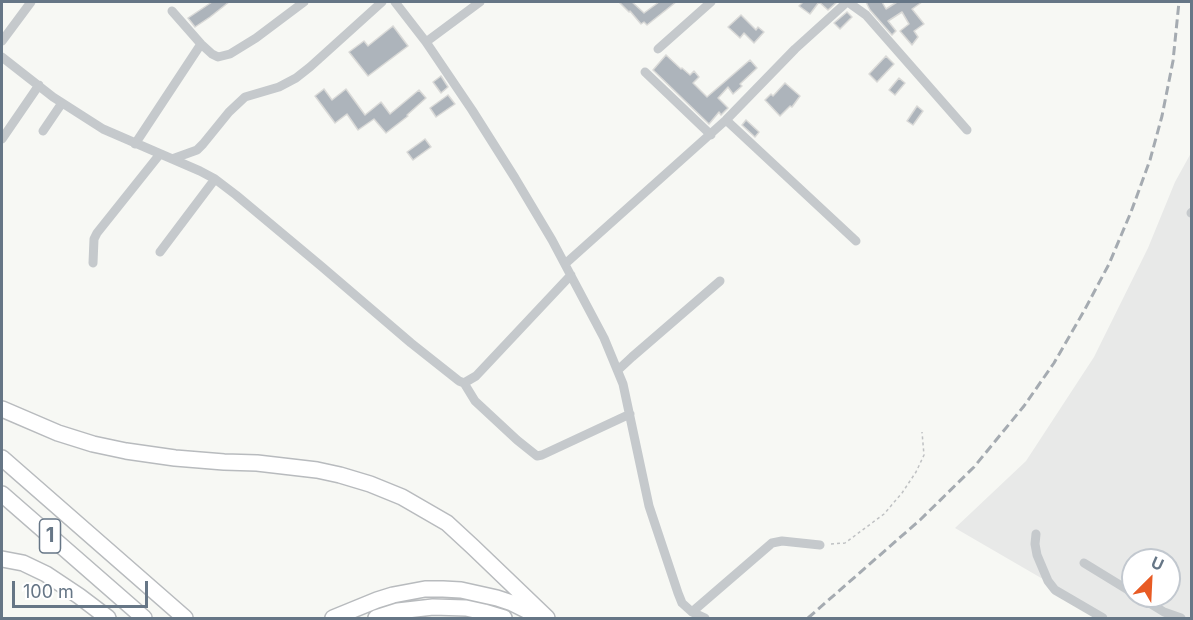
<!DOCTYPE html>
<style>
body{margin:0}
#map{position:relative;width:1193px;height:620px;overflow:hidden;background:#f7f8f4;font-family:Inter,sans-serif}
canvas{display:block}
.frame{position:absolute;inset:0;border:3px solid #667686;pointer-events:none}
.north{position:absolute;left:1121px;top:548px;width:60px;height:60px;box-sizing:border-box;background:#fff;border:2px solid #c2c8cf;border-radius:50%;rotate:24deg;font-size:16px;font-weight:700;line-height:24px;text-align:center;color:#667686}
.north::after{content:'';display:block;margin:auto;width:21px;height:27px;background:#e85b24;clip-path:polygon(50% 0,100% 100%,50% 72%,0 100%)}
.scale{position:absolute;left:12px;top:581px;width:136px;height:27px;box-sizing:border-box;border:3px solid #667686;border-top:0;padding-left:8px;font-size:18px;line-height:21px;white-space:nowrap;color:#667686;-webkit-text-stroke:4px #fff;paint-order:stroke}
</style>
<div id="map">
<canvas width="1193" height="620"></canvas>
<div class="frame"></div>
<div class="north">U</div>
<div class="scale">100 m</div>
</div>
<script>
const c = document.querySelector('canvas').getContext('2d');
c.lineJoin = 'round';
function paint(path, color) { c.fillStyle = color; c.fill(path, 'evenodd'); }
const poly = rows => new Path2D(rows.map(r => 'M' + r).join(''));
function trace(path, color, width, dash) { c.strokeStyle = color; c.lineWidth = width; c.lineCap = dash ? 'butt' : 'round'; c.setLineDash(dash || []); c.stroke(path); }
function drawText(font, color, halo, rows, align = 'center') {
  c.font = font + ' Inter,sans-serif'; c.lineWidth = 6; c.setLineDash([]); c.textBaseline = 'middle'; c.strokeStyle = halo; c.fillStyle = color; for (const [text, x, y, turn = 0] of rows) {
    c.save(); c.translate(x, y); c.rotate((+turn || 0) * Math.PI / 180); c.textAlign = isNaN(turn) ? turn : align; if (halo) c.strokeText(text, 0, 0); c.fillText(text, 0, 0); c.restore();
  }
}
const built = poly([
 [1191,153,1191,618,1110,618,955,528,1026,461,1094,357,1148,248,1175,182],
 [1133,560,1169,560,1169,596,1133,596]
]);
const building = poly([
 [212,2,229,2,210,17,195,27,188,18,212,2],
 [619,2,632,2,644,13,659,2,676,2,647,25,644,22,641,24,630,11,629,12,619,2],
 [803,2,837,2,828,10,819,2,810,14,799,6,803,2],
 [866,2,882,2,886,9,897,2,922,2,912,9,924,24,914,31,918,37,912,45,900,31,909,24,902,12,888,21,896,31,892,35,870,10,866,2],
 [847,12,852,17,840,29,834,23,847,12],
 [741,15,756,30,758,27,764,32,754,43,744,33,740,38,728,27,741,15],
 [393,26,408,46,368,76,349,52,364,41,368,46,393,26],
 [666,55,681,69,682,68,690,75,694,71,699,77,693,83,707,97,750,60,757,68,740,84,742,86,733,94,728,87,718,98,728,108,721,115,719,112,709,124,653,70,666,55],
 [886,56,894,64,877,82,869,74,886,56],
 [441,76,448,87,441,93,433,82,441,76],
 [899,78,905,83,895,95,889,90,899,78],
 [785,83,800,96,792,107,790,106,780,116,765,100,771,94,773,96,785,83],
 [324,89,332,100,346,89,365,115,381,102,390,114,419,90,426,98,407,115,408,116,386,133,374,119,358,130,347,114,335,123,315,96,324,89],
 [448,95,455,104,436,117,430,108,448,95],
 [917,106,923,111,913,125,907,121,917,106],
 [746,120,759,132,755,137,742,125,746,120],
 [425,139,431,147,413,160,407,152,425,139]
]);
const path = poly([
 [831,544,845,543,884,514,902,493,916,472,924,455,922,432]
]);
const minor = poly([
 [395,2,426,42,472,110,515,178,552,240,604,338,623,384,649,506,678,593,682,603,692,612,705,618],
 [848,2,866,15,967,130],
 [172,11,201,44,212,54,218,57,230,54,256,38,304,2],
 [2,41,31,2],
 [426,42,480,2],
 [658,49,711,2],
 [2,57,53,97,103,129,200,171,215,179,236,195,321,266,411,343,459,381,464,383,476,376,571,275],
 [645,72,711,135],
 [726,120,856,241],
 [43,131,62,103],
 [2,139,39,85],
 [135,144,201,44],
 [172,159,197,150,203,144,229,112,245,97,279,87,296,78,310,67,382,2],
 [1191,213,1192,212],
 [160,252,215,179],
 [93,263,94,239,97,233,160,154],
 [565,264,726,120,795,49,847,2],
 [618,370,632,357,720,281],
 [464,383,475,401,517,440,537,456,542,455,630,414],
 [1036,534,1035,544,1037,555,1048,581,1055,590,1103,618],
 [1084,563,1133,593],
 [1138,596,1164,612,1181,618],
 [692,612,772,543,782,541,820,545]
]);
const highway = poly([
 [2,409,58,433,93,444,126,451,175,458,224,462,257,463,317,470,340,475,370,484,402,497,447,523,473,547,547,618],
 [2,458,185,618],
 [2,494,144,618],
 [2,559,23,563,46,574,79,596,108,618],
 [333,618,377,600,393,595,425,589,443,589,461,590,497,598,512,603,536,615],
 [376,618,398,611,433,607,466,608,484,612,504,618]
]);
const rail = poly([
 [808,618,920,520,974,467,1024,406,1054,363,1084,311,1109,264,1131,212,1150,160,1162,116,1173,61,1179,2]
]);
const shields = [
 [50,536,21]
];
const shieldNames = [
 ["1",50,536]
];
paint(built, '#e8e9e8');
paint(building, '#adb4bb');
trace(building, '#d9d9d7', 1.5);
trace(highway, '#b8bbbe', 18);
trace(path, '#bfc1c3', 1.5, [3, 3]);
trace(minor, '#c5c9cc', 9);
trace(highway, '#fff', 15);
trace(rail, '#a5abb1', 3, [9, 4.5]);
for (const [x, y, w] of shields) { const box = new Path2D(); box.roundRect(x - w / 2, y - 17, w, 34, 4.5); c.fillStyle = '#fff'; c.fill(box); trace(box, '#667686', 1.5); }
drawText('bold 20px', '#667686', null, shieldNames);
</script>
